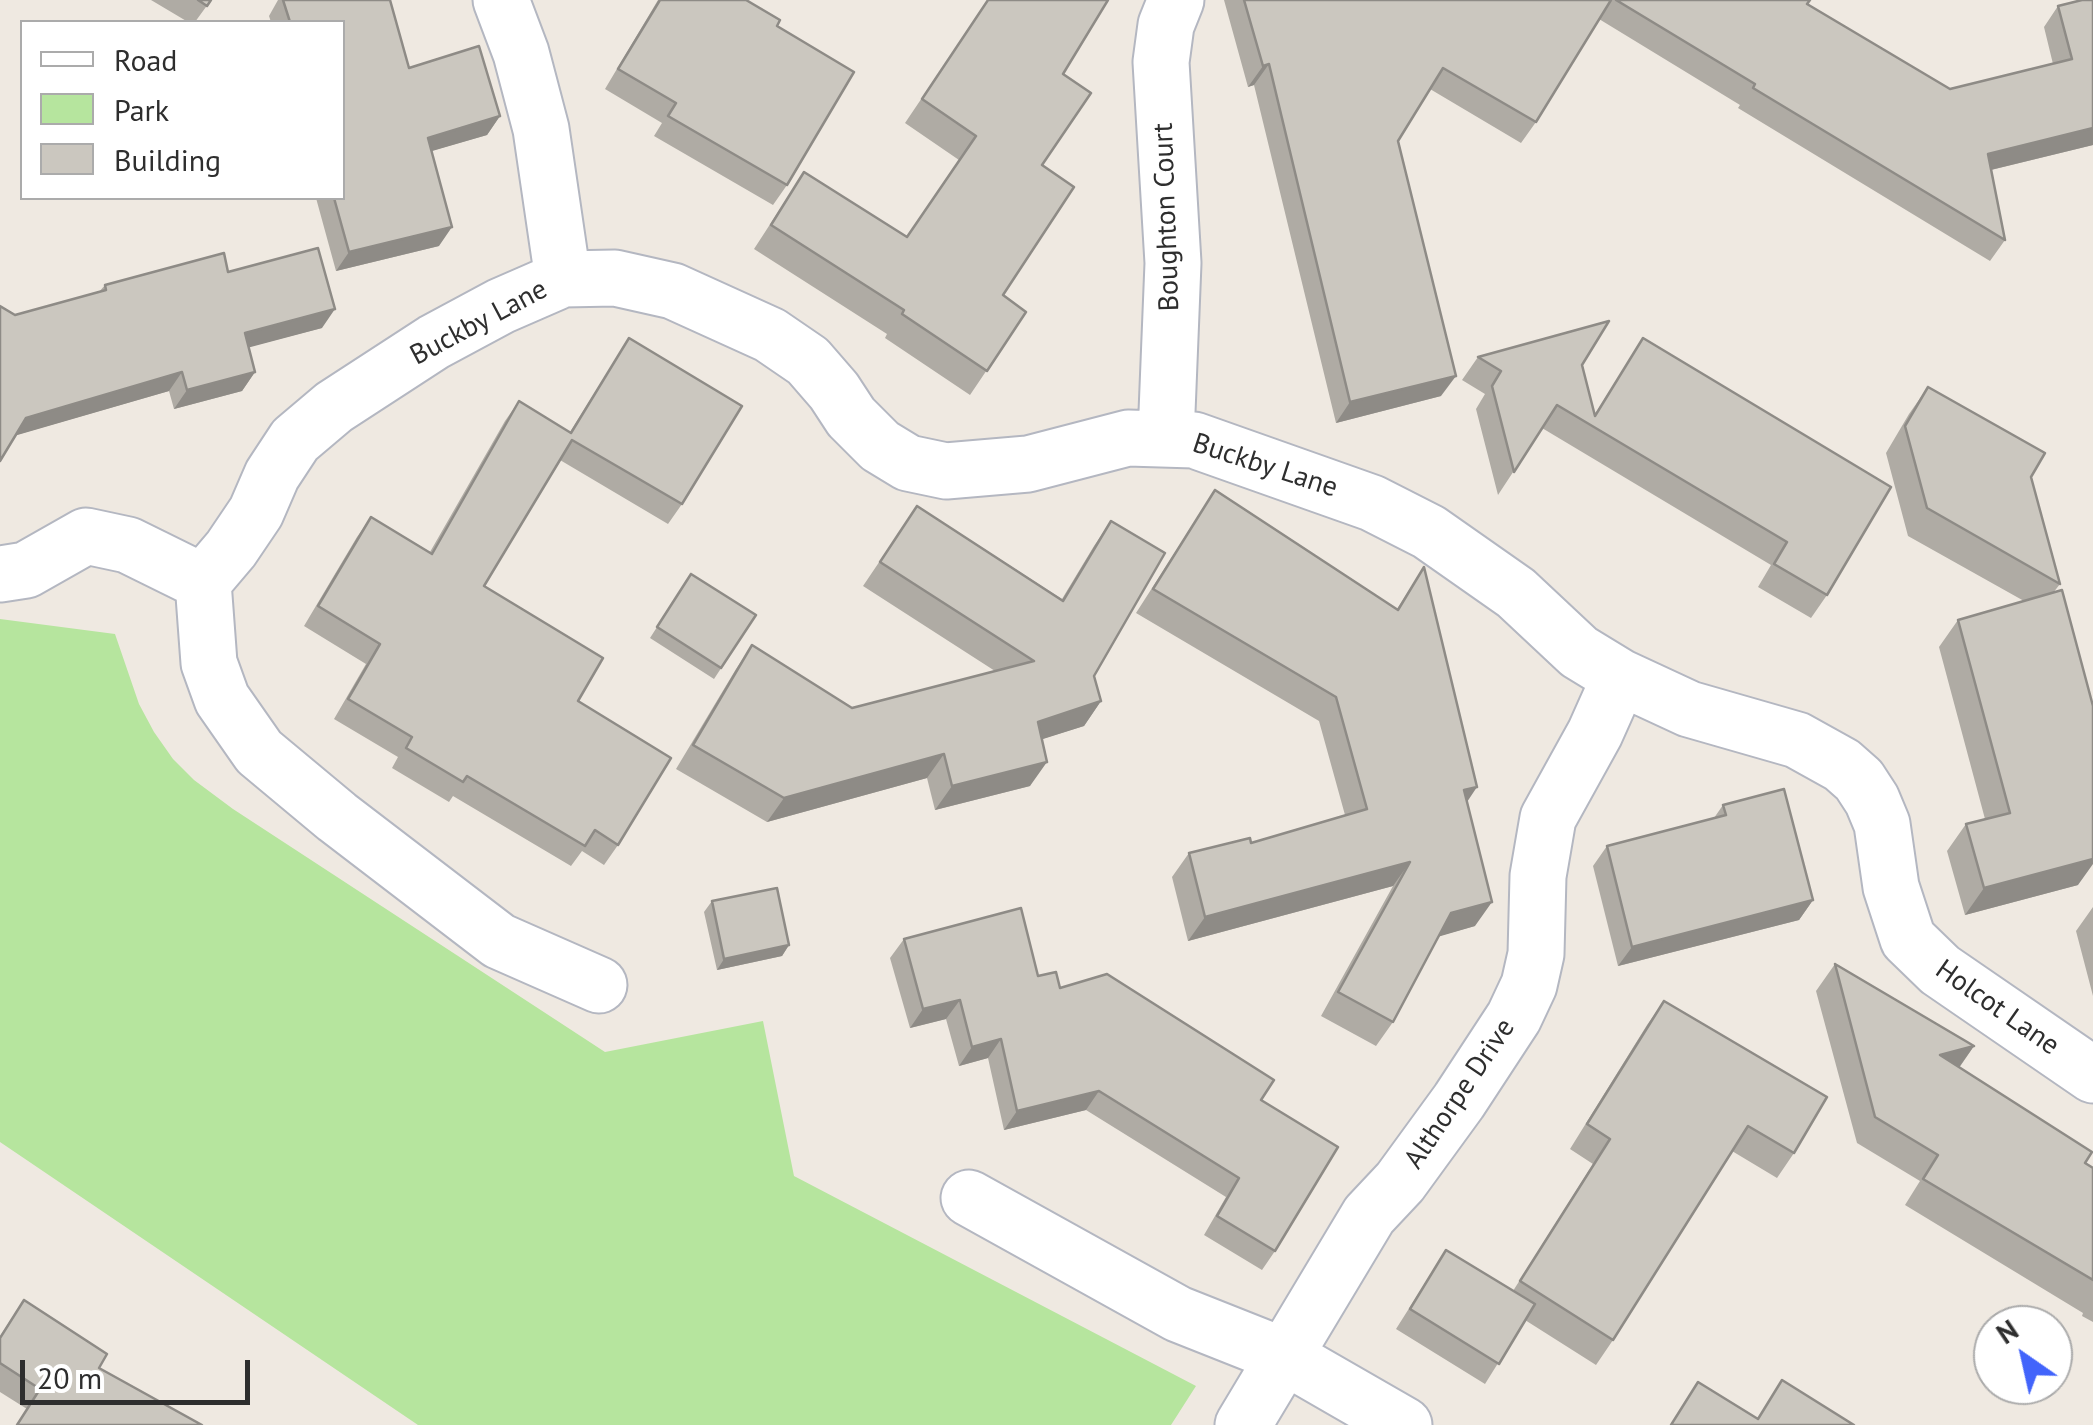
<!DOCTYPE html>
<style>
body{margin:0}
#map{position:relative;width:2093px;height:1425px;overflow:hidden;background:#efe9e1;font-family:"PT Sans",sans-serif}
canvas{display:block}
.legend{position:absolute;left:20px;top:20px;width:325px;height:180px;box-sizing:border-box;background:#fff;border:2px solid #ababab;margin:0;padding:12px 18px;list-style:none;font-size:30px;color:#2e2e2e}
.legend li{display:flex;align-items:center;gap:20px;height:50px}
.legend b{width:50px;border:2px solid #ababab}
.north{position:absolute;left:1973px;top:1305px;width:100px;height:100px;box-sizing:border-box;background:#fff;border:2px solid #ababab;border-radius:50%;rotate:326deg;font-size:28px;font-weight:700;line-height:40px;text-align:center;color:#2e2e2e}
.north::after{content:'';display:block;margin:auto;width:35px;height:45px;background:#4264fb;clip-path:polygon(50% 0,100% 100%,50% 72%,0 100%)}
.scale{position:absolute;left:20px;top:1360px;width:230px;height:45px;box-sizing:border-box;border:5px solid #2e2e2e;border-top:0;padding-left:12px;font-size:30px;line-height:35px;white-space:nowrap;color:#2e2e2e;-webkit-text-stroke:8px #fff;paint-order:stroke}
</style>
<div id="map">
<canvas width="2093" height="1425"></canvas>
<ul class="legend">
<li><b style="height:12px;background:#fff"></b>Road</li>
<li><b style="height:28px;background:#b6e59e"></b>Park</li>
<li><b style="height:28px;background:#cbc7bf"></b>Building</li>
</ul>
<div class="north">N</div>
<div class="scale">20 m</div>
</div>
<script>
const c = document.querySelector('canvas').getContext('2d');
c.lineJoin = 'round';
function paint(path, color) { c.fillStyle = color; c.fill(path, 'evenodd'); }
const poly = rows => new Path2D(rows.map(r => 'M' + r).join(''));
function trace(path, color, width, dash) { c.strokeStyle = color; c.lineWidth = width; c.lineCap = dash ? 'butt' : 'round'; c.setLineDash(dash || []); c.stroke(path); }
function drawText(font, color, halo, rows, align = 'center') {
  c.font = font + ' "PT Sans",sans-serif'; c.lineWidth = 8; c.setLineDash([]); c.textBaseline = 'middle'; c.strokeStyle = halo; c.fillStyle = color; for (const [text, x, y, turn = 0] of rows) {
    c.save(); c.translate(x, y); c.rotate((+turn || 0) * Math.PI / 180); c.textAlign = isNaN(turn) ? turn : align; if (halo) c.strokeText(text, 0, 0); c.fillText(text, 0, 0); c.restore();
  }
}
const green = poly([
 [0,619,115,634,139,704,154,732,173,759,194,780,233,809,605,1052,763,1021,794,1176,1196,1386,1171,1425,418,1425,0,1142]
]);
const minor = poly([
 [501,0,521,53,541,129,563,279],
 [1166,437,1173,263,1161,62,1166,25,1176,0],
 [0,574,26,570,86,536,128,545,203,582],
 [599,985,499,941,337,817,259,752,222,699,209,663,203,582,231,549,256,512,272,475,295,440,334,407,434,342,501,306,563,279,615,278,673,291,770,335,808,361,834,391,851,417,880,446,908,463,946,471,1028,464,1128,438,1194,440,1372,503,1429,532,1516,593,1579,652,1620,677,1689,709,1797,740,1842,765,1859,780,1872,800,1882,824,1891,887,1908,939,1940,970,2093,1075],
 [969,1198,1178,1314,1284,1356,1404,1425],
 [1243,1425,1369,1215,1400,1182,1459,1101,1514,1017,1529,985,1536,954,1538,876,1548,818,1595,733,1620,677]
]);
const wall = poly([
 [151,0,211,0,195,22,188,22],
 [278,0,390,0,409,68,500,116,487,135,431,151,439,246,336,271,316,198,342,198,342,22,271,22,269,16],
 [658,0,746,0,777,26,787,185,773,205,654,136,662,123,605,89],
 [988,0,1063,74,1042,165,1003,295,1026,312,970,395,885,338,887,334,754,249,804,172,907,237,959,160,905,123],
 [1224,0,1810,0,1807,4,1950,89,2053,64,2044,27,2058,6,2093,145,1991,170,2005,240,1990,261,1738,108,1740,105,1599,19,1536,122,1521,143,1430,89,1398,141,1441,396,1336,423,1254,85,1248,87],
 [228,272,322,328,248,347,255,372,242,391,174,409,169,391,16,435,15,315,99,292,105,285],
 [629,338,682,504,668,524,560,460,484,586,578,701,618,845,604,865,582,851,571,866,453,796,449,802,392,768,398,757,334,719,366,664,304,626,357,537,371,517,430,552,505,421,519,401,570,432],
 [1643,338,1827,595,1811,618,1758,587,1771,565,1542,428,1498,495,1476,409,1485,394,1462,380,1478,357,1582,365,1595,414],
 [1928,387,2031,477,2060,584,2053,593,2078,885,1965,915,1947,851,1966,824,1985,819,1939,647,1958,620,2024,601,1908,536,1886,453,1909,414],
 [1215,490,1397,609,1424,567,1467,802,1475,926,1439,936,1393,1022,1376,1046,1321,1016,1393,886,1188,941,1172,877,1189,853,1251,843,1345,815,1319,721,1136,613],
 [917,506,1062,599,1094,546,1111,521,1094,676,1101,701,1084,726,1042,739,1030,786,935,810,927,778,767,822,676,769,736,669,752,645,852,708,995,671,863,586],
 [684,585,756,615,714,679,650,638],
 [1723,805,1813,900,1799,920,1618,966,1593,866,1607,846,1714,818],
 [712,901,789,945,782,956,717,970,704,912],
 [2093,907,2093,996,2076,931],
 [904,939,1038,976,1261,1100,1275,1251,1262,1270,1204,1235,1226,1197,1086,1110,1004,1130,988,1058,959,1066,946,1019,910,1028,890,958],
 [1835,964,1974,1046,1959,1068,2093,1168,2093,1322,2082,1316,2083,1313,1905,1205,1920,1181,1857,1143,1816,991],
 [1664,1001,1794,1153,1777,1178,1732,1151,1613,1340,1596,1365,1525,1320,1485,1384,1396,1329,1446,1250,1513,1291,1593,1164,1570,1149,1647,1025],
 [24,1300,99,1368,202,1425,16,1425,27,1409,0,1392,0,1336]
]);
const shadedWall = poly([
 [1269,64,1254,85,1248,87,1263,66],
 [500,116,487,135,415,156,428,138],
 [2093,128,2093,145,1974,174,1988,154],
 [452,227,439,246,336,271,349,252],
 [335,309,322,328,232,352,245,333],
 [182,372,169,391,14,436,26,418],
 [255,372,242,391,174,409,187,390],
 [1456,376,1441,396,1336,423,1350,402],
 [1101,701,1084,726,1021,746,1038,722],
 [944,754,927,778,767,822,784,798],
 [1047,762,1030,786,935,810,952,786],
 [1477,787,1461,811,1464,790],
 [2093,859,2093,864,2078,885,1965,915,1984,888],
 [1410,862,1393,886,1188,941,1205,917],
 [1813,900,1799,920,1618,966,1632,947],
 [1492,902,1475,926,1434,938,1451,913],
 [789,945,782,956,717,970,724,959],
 [960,1000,946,1019,910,1028,923,1009],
 [1001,1039,988,1058,959,1066,972,1047],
 [1974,1046,1955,1073,1940,1055],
 [1099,1091,1086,1110,1004,1130,1017,1111]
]);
const building = poly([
 [198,0,211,0,207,6,198,0],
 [283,0,390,0,409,68,479,46,500,116,428,138,452,227,349,252,334,198,342,198,342,22,290,22,283,0],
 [660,0,746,0,780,20,777,26,854,72,787,185,668,116,676,103,618,69,660,0],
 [988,0,1108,0,1063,74,1091,93,1042,165,1074,187,1003,295,1026,312,987,371,902,314,904,310,771,225,804,172,907,237,976,136,922,99,988,0],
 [1244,0,1611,0,1536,122,1443,68,1398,141,1456,376,1350,402,1269,64,1263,66,1244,0],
 [1616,0,1810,0,1807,4,1950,89,2072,59,2058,6,2082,0,2093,0,2093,128,1988,154,2005,240,1753,88,1755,84,1616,0],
 [318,248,335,309,245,333,255,372,187,390,182,372,26,418,0,461,0,306,15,315,106,290,105,285,224,253,228,272,318,248],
 [1609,321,1582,365,1595,416,1643,338,1891,487,1827,595,1774,564,1787,542,1557,405,1514,472,1492,386,1501,371,1478,357,1609,321],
 [629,338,742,406,682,504,572,440,484,586,603,658,578,701,671,758,618,845,595,830,585,846,467,776,463,782,406,748,412,737,348,699,380,644,318,606,371,517,432,554,519,401,571,433,629,338],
 [1928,387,2045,453,2031,477,2060,584,1927,508,1905,426,1928,387],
 [1215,490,1398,610,1424,567,1477,787,1464,790,1492,902,1451,913,1393,1022,1338,992,1410,862,1205,917,1189,853,1250,838,1251,843,1367,809,1336,697,1153,589,1215,490],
 [917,506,1063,601,1111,521,1165,553,1094,676,1101,701,1038,722,1047,762,952,786,944,754,784,798,693,745,752,645,852,708,1034,661,880,562,917,506],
 [691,574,756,615,721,668,657,627,691,574],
 [2062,590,2093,706,2093,859,1984,888,1966,824,2010,813,1958,620,2062,590],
 [1784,789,1813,900,1632,947,1607,846,1726,815,1723,805,1784,789],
 [777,888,789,945,724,959,712,901,777,888],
 [1021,908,1038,976,1056,972,1060,988,1107,974,1274,1080,1261,1100,1338,1147,1275,1251,1217,1216,1239,1178,1099,1091,1017,1111,1001,1039,972,1047,960,1000,923,1009,904,939,1021,908],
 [1835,964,1974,1046,1940,1055,2092,1152,2085,1163,2093,1168,2093,1280,1923,1179,1938,1155,1875,1117,1835,964],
 [1664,1001,1827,1097,1794,1153,1748,1126,1613,1340,1520,1281,1610,1139,1587,1124,1664,1001],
 [1446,1250,1535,1304,1499,1364,1410,1309,1446,1250],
 [24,1300,107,1354,99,1368,202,1425,17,1425,40,1389,0,1363,0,1338,24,1300],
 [1782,1380,1854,1425,1671,1425,1698,1382,1758,1419,1782,1380]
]);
const streetNames = [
 ["Boughton Court",1167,217,-92],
 ["Buckby Lane",479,323,-28],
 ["Buckby Lane",1265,466,18],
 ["Holcot Lane",1997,1008,35],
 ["Althorpe Drive",1460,1094,-56]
];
paint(green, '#b6e59e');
trace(minor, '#b4b7c1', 59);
trace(minor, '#fff', 55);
paint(wall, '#afaba4');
paint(shadedWall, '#8e8b86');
paint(building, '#cbc7bf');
trace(building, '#8e8b86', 2.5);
drawText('28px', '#2e2e2e', '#fff', streetNames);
</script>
